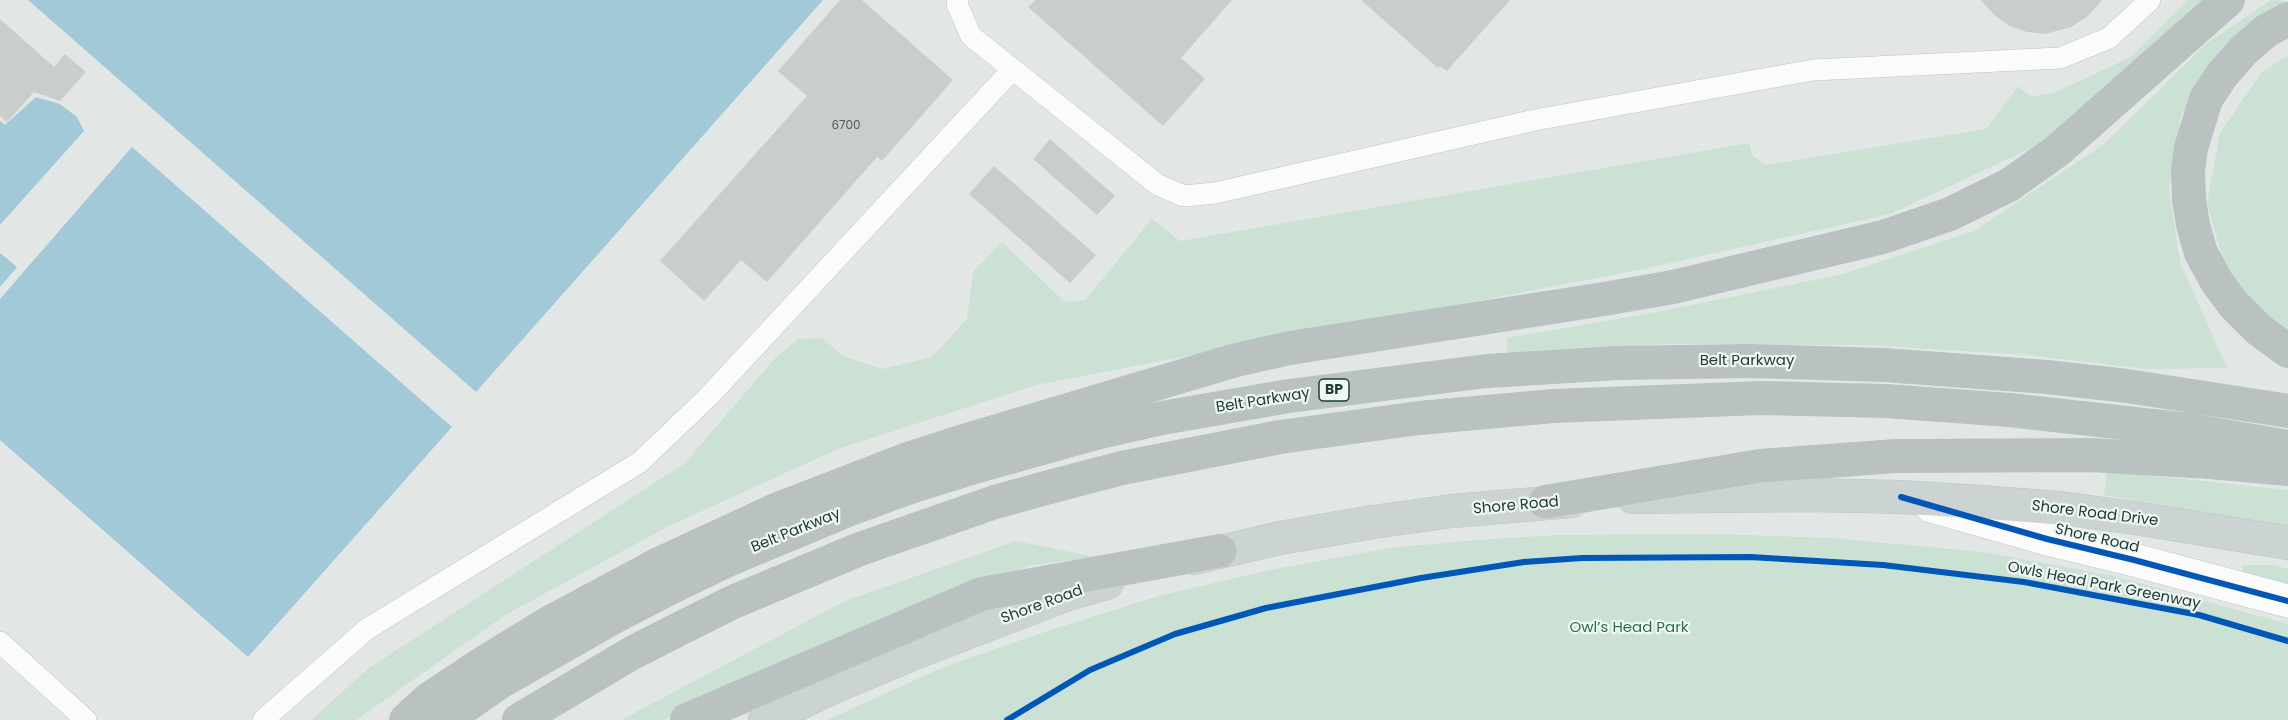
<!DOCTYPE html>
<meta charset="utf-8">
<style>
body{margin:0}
canvas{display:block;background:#e2e7e6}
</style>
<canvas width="2288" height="720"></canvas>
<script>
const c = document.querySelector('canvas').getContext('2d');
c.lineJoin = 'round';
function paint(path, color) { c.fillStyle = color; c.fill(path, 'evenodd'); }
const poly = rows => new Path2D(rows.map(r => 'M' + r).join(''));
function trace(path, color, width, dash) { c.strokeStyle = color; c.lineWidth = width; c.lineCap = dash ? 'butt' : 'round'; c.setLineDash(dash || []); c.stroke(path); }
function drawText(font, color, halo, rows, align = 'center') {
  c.font = font + ' Poppins,sans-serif'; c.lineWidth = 4.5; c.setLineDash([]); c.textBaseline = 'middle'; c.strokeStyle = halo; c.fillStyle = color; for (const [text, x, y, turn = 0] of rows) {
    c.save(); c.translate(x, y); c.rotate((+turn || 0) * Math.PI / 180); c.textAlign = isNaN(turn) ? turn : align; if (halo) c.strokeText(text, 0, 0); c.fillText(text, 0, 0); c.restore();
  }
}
const green = poly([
 [2188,0,2206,0,2051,139,1890,214,1639,270,1036,385,838,449,665,528,507,614,356,720,311,720,369,668,685,463,776,357,798,339,822,338,843,356,882,369,932,357,967,319,973,272,1002,242,1065,302,1085,300,1152,219,1180,241,1749,143,1752,155,1766,165,1986,129,2018,86,2031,97,2056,92,2131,57],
 [2271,0,2288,1,2222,54,2181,116,2169,190,2180,262,2227,368,2146,369,2028,355,1864,345,1668,344,1507,354,1507,338,1652,313,1843,274,1974,231,2104,144,2207,43],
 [2288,55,2288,334,2248,304,2221,253,2207,203,2220,133,2261,73],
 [2107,471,2288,490,2288,527,2104,495],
 [1720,534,1831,538,1983,552,2114,576,2288,624,2288,720,827,720,944,667,1053,629,1162,595,1275,569,1390,548,1476,540,1558,535],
 [1016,541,1096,557,1032,565,899,614,754,675,663,720,621,720,845,601],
 [2243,565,2274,565,2288,569,2288,591,2242,577]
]);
const water = poly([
 [28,0,823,0,476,392],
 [36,97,60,104,77,117,84,131,0,225,0,121,5,125],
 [132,147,452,427,248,657,0,440,0,299],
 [0,253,17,267,0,287]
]);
const building = poly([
 [840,0,862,0,953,80,882,161,877,157,767,282,741,260,704,301,660,261,807,96,778,71],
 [1035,0,1232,0,1181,58,1205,79,1163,126,1028,7],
 [1361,0,1510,0,1447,71,1440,66,1438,68],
 [1981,0,2102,0,2087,17,2071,27,2045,34,2027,32,2010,26,1995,16],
 [0,19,54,67,65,54,86,72,60,101,34,92,7,122,0,116],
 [1050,139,1115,196,1097,215,1033,159],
 [994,166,1096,255,1070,283,969,194]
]);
const lane = poly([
 [958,0,957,4,971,36,1158,185,1184,196,1215,193,1535,120,1813,70,2060,58,2109,38,2150,0],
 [0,642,86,720],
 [263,720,367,629,640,462,708,397,1013,69]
]);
const secondary = poly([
 [1931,506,2047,539,2134,560,2288,601]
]);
const primary = poly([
 [1633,497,1809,495,1901,497,1981,502,2060,508,2135,518,2288,543],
 [1194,558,1280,538,1373,522,1452,511,1572,501],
 [765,720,833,687,912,654,1068,594,1107,583]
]);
const highway = poly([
 [2288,19,2266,31,2243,51,2222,75,2206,99,2191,148,2188,171,2189,200,2193,225,2201,253,2217,282,2234,305,2258,329,2288,351],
 [1545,502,1760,466,1896,456,2091,455,2210,462,2288,469],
 [406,720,429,699,485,662,547,624,657,565,778,509,905,460,967,440,1236,360,1290,348,1604,299,1673,287,1883,237,1950,214,2009,185,2057,151,2228,0],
 [445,720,500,682,614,617,672,587,730,559,850,509,910,487,971,468,1096,433,1162,418,1289,396,1487,371,1618,363,1752,361,1884,365,2047,377,2127,386,2288,411],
 [519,720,632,653,679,629,733,602,860,549,995,502,1053,486,1122,468,1280,437,1419,418,1554,406,1761,398,1886,401,2009,410,2189,430,2288,447],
 [687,720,982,594,1220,551]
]);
const cycleway = poly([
 [1901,497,2047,539,2134,560,2288,601],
 [1007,720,1090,670,1175,634,1266,608,1421,578,1524,562,1582,558,1750,557,1883,565,2024,582,2199,615,2288,641]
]);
const numberNames = [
 ["6700",846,126]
];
const shields = [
 [1334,390,30]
];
const shieldNames = [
 ["BP",1334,390]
];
const streetNames = [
 ["Belt Parkway",1747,361],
 ["Belt Parkway",1263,401,-9],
 ["Shore Road",1516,506,-5],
 ["Shore Road Drive",2095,514,7],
 ["Belt Parkway",796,531,-22],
 ["Shore Road",2097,539,13],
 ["Owls Head Park Greenway",2104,586,11],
 ["Shore Road",1042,605,-20]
];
const parkNames = [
 ["Owl’s Head Park",1629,628]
];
paint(green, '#cae1d4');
paint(water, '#a1c9d7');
paint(building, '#c9cecd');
trace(lane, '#bfc4c3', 22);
trace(secondary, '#bec5c3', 34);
trace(primary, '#bbc4c3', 34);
trace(highway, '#bbc4c3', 34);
trace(lane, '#fbfbfb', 21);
trace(secondary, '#fbfbfb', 33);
trace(primary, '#ccd4d3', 33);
trace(highway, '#b9c1c1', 33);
trace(cycleway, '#0057b8', 6);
drawText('12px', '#4b605d', null, numberNames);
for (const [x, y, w] of shields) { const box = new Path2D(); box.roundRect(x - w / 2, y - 11, w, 22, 4.5); c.fillStyle = '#eff7f4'; c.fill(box); trace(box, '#203b37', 1.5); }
drawText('bold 14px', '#203b37', null, shieldNames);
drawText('15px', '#203b37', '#eff7f4', streetNames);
drawText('15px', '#29724f', '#eff7f4', parkNames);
</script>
